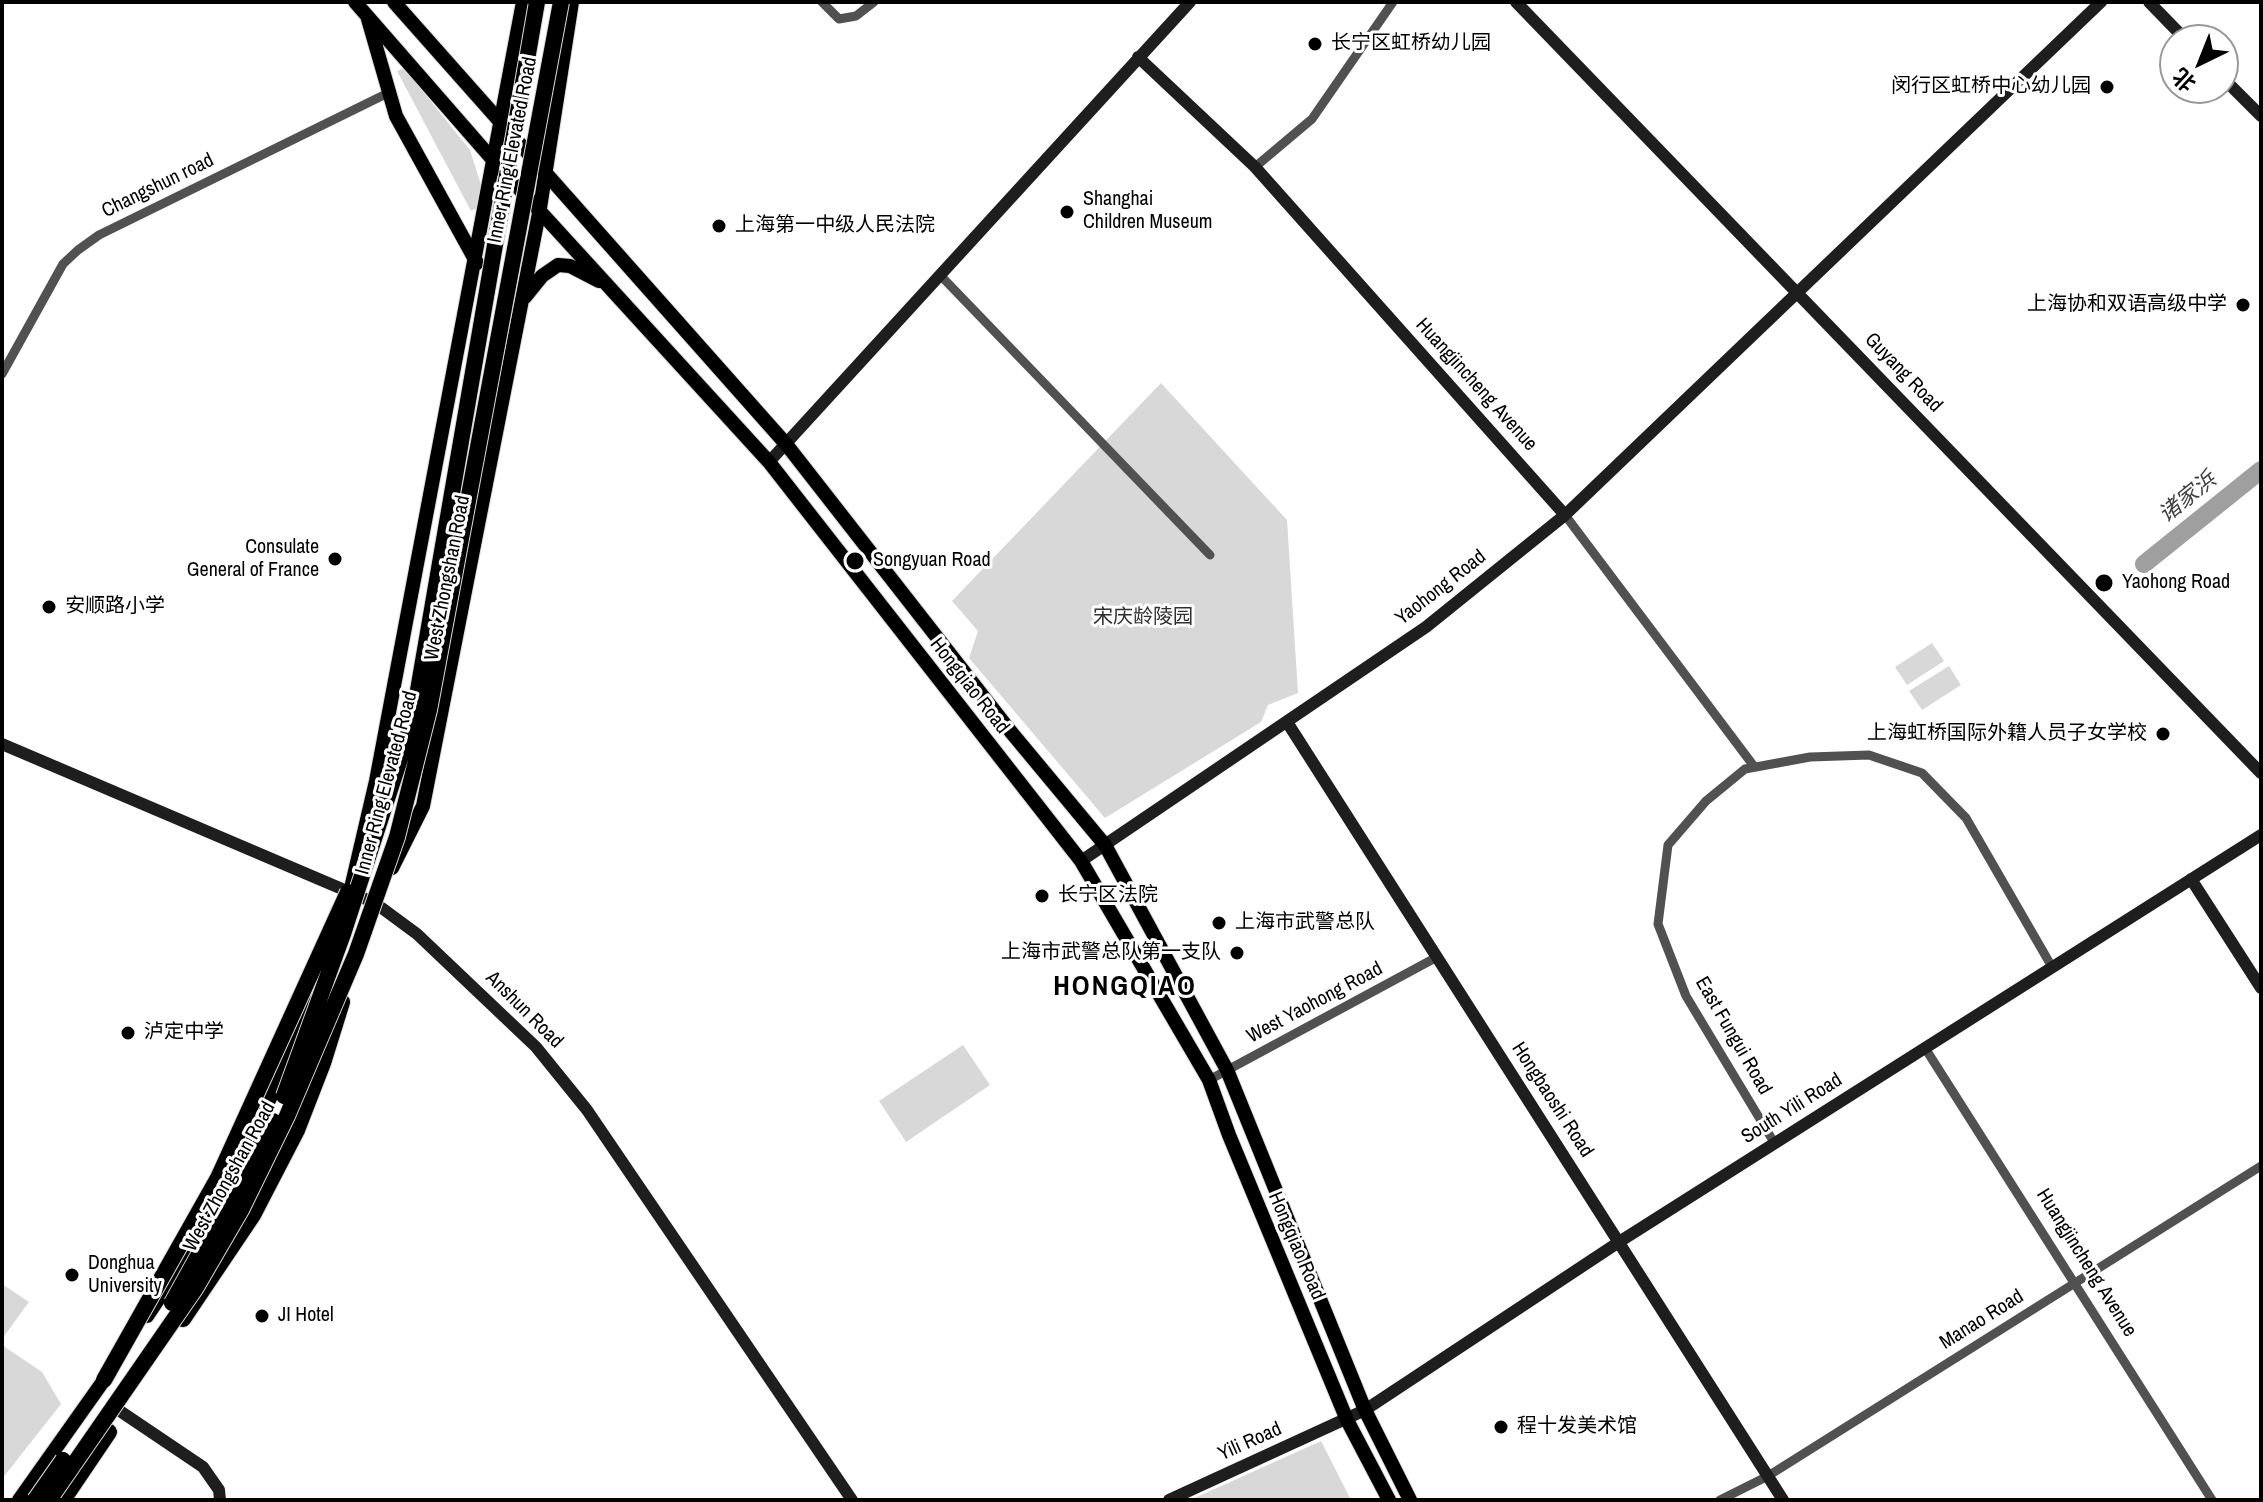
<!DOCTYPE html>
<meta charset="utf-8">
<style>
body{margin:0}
#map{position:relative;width:2263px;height:1502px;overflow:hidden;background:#fff;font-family:"Archivo Narrow","Noto Sans SC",sans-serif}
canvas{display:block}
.frame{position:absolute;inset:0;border:4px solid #000;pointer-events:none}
.north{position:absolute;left:2159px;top:24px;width:80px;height:80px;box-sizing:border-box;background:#fff;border:2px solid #999;border-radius:50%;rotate:223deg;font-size:22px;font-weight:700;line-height:32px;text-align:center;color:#000}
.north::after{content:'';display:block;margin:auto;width:28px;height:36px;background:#000;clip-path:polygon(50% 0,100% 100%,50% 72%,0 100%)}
</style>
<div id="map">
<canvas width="2263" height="1502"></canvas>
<div class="frame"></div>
<div class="north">北</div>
</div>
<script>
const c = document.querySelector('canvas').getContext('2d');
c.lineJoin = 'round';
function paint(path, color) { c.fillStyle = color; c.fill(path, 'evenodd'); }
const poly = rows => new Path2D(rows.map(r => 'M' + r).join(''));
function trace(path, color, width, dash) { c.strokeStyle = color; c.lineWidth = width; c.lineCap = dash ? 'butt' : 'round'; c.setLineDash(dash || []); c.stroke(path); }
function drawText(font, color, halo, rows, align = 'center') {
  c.font = font + ' "Archivo Narrow","Noto Sans SC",sans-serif'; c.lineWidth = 6; c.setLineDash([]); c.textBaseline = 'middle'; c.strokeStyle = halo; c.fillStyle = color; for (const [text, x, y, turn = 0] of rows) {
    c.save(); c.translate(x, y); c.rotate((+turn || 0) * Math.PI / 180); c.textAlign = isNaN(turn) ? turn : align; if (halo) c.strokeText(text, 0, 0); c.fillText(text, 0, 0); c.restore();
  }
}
const green = poly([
 [404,68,470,150,482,188,477,208,471,211,397,71],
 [1161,383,1287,520,1298,693,1268,705,1261,722,1105,818,969,658,978,631,952,601],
 [1932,643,1944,661,1907,685,1895,667],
 [1949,666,1961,685,1922,710,1909,691],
 [963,1045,990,1085,906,1142,879,1101],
 [2,1284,29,1302,2,1339],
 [2,1345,42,1372,61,1404,2,1479],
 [1321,1441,1351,1500,1190,1500]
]);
const river = poly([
 [2144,564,2261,470]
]);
const street = poly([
 [822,2,839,19,856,16,874,2],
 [1255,167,1312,119,1393,2],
 [941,276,1210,555],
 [2,374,63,264,78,250,99,235,388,93],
 [1565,515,1753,765],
 [1925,1048,2212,1500],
 [1209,1080,1437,957],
 [1775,1144,1686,996,1658,924,1668,845,1706,801,1745,769,1810,757,1869,755,1922,773,1966,818,2052,967],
 [1720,1500,1768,1476,2261,1166]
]);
const secondary = poly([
 [1516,2,2261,773],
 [2149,2,2186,40],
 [1138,57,1255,167,1565,515],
 [2223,78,2261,116],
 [769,462,1190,2],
 [1287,722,1783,1500],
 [2,744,375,903,417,934,536,1047,587,1110,852,1500],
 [1081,861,1426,627,1565,515,2101,2],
 [2191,879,2261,988],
 [114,1407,203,1467,219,1490,220,1500],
 [1169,1500,1365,1410,1619,1242,2261,835]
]);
const primary = poly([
 [355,2,493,160,769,462,1081,861,1209,1080,1229,1135,1347,1420,1389,1500],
 [394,2,786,444,1011,732,1105,845,1227,1070,1365,1410,1410,1500],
 [368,19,396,116,477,263],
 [525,297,542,276,558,265,570,266,599,281],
 [392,868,423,806,540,208,572,2],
 [352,884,376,781,523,2],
 [147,1316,197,1241,223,1192,271,1096,328,953],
 [19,1500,109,1373]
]);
const highway = poly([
 [183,1319,253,1215,297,1130,323,1063,342,1002],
 [63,1500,109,1432]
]);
const highwayBridge = poly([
 [284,1096,343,934,413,719,537,2],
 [172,1303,273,1121],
 [104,1380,218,1178,348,892],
 [35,1500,63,1460],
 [49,1500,195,1289,241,1210,287,1116,356,954,397,837,429,710,561,2]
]);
const markers = [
 [1315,44,8,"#000"],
 [2107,87,8,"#000"],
 [1067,212,8,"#000"],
 [719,226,8,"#000"],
 [2243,305,8,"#000"],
 [335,559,8,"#000"],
 [855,561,10,"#000"],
 [2104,583,10,"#000"],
 [49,607,8,"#000"],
 [2163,734,8,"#000"],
 [1042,896,8,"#000"],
 [1219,923,8,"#000"],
 [1237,953,8,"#000"],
 [128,1033,8,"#000"],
 [72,1275,8,"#000"],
 [262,1316,8,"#000"],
 [1501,1427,8,"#000"]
];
const poiNames = [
 ["长宁区虹桥幼儿园",1331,44],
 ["闵行区虹桥中心幼儿园",2091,87,"right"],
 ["Shanghai",1083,200],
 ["Children Museum",1083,223],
 ["上海第一中级人民法院",735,226],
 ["上海协和双语高级中学",2227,305,"right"],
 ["Consulate",319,548,"right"],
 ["General of France",319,571,"right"],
 ["Songyuan Road",873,561],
 ["Yaohong Road",2122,583],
 ["安顺路小学",65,607],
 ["上海虹桥国际外籍人员子女学校",2147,734,"right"],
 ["长宁区法院",1058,896],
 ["上海市武警总队",1235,923],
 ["上海市武警总队第一支队",1221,953,"right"],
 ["泸定中学",144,1033],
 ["Donghua",88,1264],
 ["University",88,1287],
 ["JI Hotel",278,1316],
 ["程十发美术馆",1517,1427]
];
const streetNames = [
 ["Inner Ring Elevated Road",513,150,-79],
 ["Changshun road",158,186,-26],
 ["Guyang Road",1903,373,46],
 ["Huangjincheng Avenue",1476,385,48],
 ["West Zhongshan Road",448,578,-79],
 ["Yaohong Road",1441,588,-38],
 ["Hongqiao Road",969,686,52],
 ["Inner Ring Elevated Road",387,783,-75],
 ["West Yaohong Road",1315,1003,-28],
 ["Anshun Road",524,1010,45],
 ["East Fungui Road",1733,1036,60],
 ["Hongbaoshi Road",1552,1100,57],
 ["South Yili Road",1792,1109,-32],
 ["West Zhongshan Road",230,1177,-61],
 ["Hongqiao Road",1296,1246,67],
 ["Huangjincheng Avenue",2086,1263,58],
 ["Manao Road",1982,1320,-32],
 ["Yili Road",1250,1442,-24]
];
const parkNames = [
 ["宋庆龄陵园",1143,618]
];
const waterNames = [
 ["诸家浜",2188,498,-39]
];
const districtNames = [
 ["HONGQIAO",1125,987]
];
paint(green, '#d8d8d8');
trace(river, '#9f9f9f', 18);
trace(primary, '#dbdbdb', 16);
trace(highway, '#dbdbdb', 18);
trace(street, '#515151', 9);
trace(secondary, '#1e1e1e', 12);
trace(primary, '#000', 14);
trace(highway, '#000', 16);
trace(highwayBridge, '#dbdbdb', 18, []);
trace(highwayBridge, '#000', 16);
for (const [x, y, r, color] of markers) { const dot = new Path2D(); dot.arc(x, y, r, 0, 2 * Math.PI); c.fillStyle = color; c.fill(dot); trace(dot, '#fff', 3); }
drawText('20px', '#000', '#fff', poiNames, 'left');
drawText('20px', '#000', '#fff', streetNames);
drawText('20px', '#2f2f2f', '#fff', parkNames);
drawText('italic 22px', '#404040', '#fff', waterNames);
c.letterSpacing = '2px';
drawText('bold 28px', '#000', '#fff', districtNames);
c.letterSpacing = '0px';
</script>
